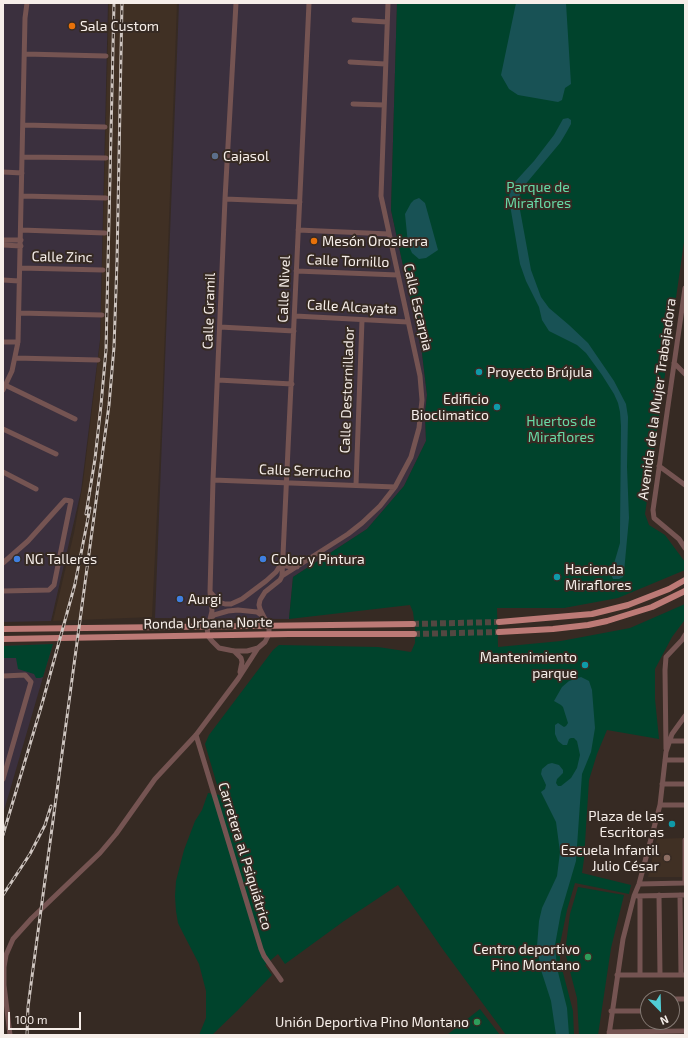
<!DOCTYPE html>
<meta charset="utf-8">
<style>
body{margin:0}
#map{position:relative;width:688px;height:1038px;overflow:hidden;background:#362a23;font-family:"Exo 2",sans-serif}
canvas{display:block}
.frame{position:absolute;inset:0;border:4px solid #f6eee9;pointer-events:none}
.north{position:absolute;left:640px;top:990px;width:40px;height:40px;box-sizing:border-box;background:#362a23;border:1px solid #837872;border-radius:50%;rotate:157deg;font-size:11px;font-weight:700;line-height:16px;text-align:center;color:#f6eee9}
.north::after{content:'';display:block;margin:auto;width:14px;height:18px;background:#51ccd4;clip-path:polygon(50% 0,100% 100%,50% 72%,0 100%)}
.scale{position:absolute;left:8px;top:1012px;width:73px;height:18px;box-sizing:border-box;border:2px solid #f6eee9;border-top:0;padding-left:5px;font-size:12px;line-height:14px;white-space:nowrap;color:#f6eee9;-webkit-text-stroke:3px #362a23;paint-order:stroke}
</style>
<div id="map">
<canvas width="688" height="1038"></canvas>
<div class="frame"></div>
<div class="north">N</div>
<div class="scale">100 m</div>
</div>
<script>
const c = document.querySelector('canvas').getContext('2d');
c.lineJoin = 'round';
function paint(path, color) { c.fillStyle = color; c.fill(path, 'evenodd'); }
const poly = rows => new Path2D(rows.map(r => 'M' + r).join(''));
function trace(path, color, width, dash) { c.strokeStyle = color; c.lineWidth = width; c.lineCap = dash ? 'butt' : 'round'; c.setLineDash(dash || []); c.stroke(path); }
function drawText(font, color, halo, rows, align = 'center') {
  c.font = font + ' "Exo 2",sans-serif'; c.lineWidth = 4; c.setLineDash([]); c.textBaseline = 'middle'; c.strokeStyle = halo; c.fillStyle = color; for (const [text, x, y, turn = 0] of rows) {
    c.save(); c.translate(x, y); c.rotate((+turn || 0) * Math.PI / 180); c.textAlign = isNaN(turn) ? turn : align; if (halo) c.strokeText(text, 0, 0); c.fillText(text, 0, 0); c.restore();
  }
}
const built = poly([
 [109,3,177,3,162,408,152,617,53,621,74,533,83,483,100,343],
 [682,838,682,877,648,877,657,839]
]);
const industrial = poly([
 [3,3,108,3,100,340,81,491,51,621,3,622],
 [179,3,397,3,391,210,422,353,427,395,425,413,426,441,404,486,367,529,293,577,289,619,155,618],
 [53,644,43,677,3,814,3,646]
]);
const green = poly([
 [397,3,682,3,685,5,685,235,645,514,649,525,665,535,685,562,685,570,618,598,564,608,497,608,498,647,561,641,630,628,685,604,685,617,684,621,672,637,655,669,655,699,659,739,607,730,597,754,589,780,584,859,582,873,631,885,629,894,575,883,567,910,560,944,560,961,573,1011,574,1035,506,1035,444,951,398,885,344,921,285,964,278,954,265,965,272,975,237,1011,212,1035,199,1035,206,1018,206,991,199,964,184,935,178,923,176,911,175,896,176,881,184,850,195,821,202,810,208,793,220,795,205,744,209,735,273,650,279,645,378,647,411,652,415,643,415,628,413,612,410,605,289,619,293,577,367,529,404,486,426,441,425,413,427,395,422,353,391,210],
 [53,644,43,677,40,678,36,678,34,674,18,669,16,658,3,658,3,646],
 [578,887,624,895,611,948,598,1035,579,1035,577,998,565,952,570,914],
 [480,1009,500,1035,447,1035]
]);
const water = poly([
 [516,3,566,3,571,84,565,88,562,100,558,102,518,95,509,89,501,75],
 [568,118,571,120,571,124,566,133,560,143,524,186,518,199,531,270,541,297,549,308,569,325,588,343,614,381,626,404,628,417,627,467,629,518,624,572,623,577,619,579,613,579,611,574,620,543,620,530,621,426,620,412,618,403,614,394,602,375,586,353,577,345,549,331,542,320,539,307,526,281,520,264,509,199,510,191,513,184,534,161,554,135,563,119],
 [419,198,425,203,438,250,426,258,419,259,412,253,408,244,405,214,411,203,414,200],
 [581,677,589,681,592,690,595,728,591,752,582,774,576,861,561,912,555,945,557,968,567,1008,569,1035,556,1035,551,1001,541,970,537,946,539,921,542,908,557,876,560,852,556,822,541,792,545,789,546,785,541,774,542,769,548,764,552,763,559,765,563,770,563,773,557,779,556,783,558,786,561,786,571,778,577,768,580,755,577,741,574,738,571,738,569,739,567,745,563,745,558,741,555,734,555,725,558,723,564,727,566,726,568,723,563,707,561,705,554,701,562,687,569,681]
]);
const majorTunnel = poly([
 [413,624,499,622],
 [414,634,499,632]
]);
const minor = poly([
 [354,20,387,22],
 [25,54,106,56],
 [350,62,385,64],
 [353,104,384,105],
 [24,125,105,127],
 [23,157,106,158],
 [3,172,22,173],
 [22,196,106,198],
 [225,199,300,202],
 [21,230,105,233],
 [298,230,389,234],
 [3,240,21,240],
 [3,245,21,246],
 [20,268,103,270],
 [296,271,398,275],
 [3,280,19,281],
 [685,288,653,510,654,518,679,539,685,548],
 [19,313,102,315],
 [295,316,408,322],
 [220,327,294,331],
 [3,342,18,342],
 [15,358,98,360],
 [674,363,685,374],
 [218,380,292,384],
 [5,385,75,419],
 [3,390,12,371,18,342,25,18,27,3],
 [3,429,56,454],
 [659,466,685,485],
 [3,472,36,489],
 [213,480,395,487],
 [356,485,362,320],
 [3,563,28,541,65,500,71,501,54,585,49,590,3,591],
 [282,576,309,3],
 [211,593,219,602,225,604,231,604,242,599,266,581,276,572,283,561,286,566,292,567,297,567],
 [264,617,260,609,259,605,260,600,265,592,280,580,282,576,348,534,362,523,380,506,395,487,411,457,419,428,422,400,420,376,381,196,388,3],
 [210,619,212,611,210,592,213,480,225,199,236,3],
 [234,651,241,658,242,662,240,672],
 [3,676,25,675,31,682,3,779],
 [196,735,261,949,264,956,281,980],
 [668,741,685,741],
 [666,749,665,670,666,657,682,640,685,635],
 [665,760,685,760],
 [662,784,685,784],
 [660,805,685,805],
 [685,883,685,840],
 [639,884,685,883],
 [659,895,660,975],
 [680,895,681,975],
 [637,896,685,895],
 [640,896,640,975],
 [617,975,685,975],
 [672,999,685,999],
 [611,1011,648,1011],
 [609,1032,685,1031],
 [10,1035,4,985,4,967,6,955,13,939,32,918,100,853,116,834,155,779,196,735,238,679,258,648,265,642,269,634,269,625,264,617,257,612,238,610,228,611,214,615,210,620,207,627,208,636,212,641,219,648,234,651,247,651,258,648],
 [609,1035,623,939,634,896,639,884,660,805,666,752,672,734,685,716]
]);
const major = poly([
 [499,622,592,614,628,605,669,589,685,580],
 [3,629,413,624],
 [499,632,553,629,588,625,607,621,652,607,685,591],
 [3,639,289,634,414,634]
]);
const rail = poly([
 [86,514,95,459,101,405,106,350,114,3],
 [3,835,42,704,75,584,90,508],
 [3,895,30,854,45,825,51,806],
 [27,1035,28,1007,33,969,109,405,114,347,117,261,122,3]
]);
const markers = [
 [72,26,4,"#e8710a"],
 [215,156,4,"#5c6f8a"],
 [314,241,4,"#e8710a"],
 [479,372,4,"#0f9aa8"],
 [497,407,4,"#0f9aa8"],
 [17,559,4,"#3f7fe0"],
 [263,559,4,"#3f7fe0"],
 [557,577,4,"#0f9aa8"],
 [180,599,4,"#3f7fe0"],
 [585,665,4,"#0f9aa8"],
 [672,824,4,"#0f9aa8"],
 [667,858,4,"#8d6e63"],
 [588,957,4,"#2e9e5b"],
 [477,1022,4,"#2e9e5b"]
];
const poiNames = [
 ["Sala Custom",80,26],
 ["Cajasol",223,156],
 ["Mesón Orosierra",322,241],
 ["Proyecto Brújula",487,372],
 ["Edificio",489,399,"right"],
 ["Bioclimatico",489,415,"right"],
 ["NG Talleres",25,559],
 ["Color y Pintura",271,559],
 ["Hacienda",565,569],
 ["Miraflores",565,585],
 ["Aurgi",188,599],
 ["Mantenimiento",577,657,"right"],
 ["parque",577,673,"right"],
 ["Plaza de las",664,816,"right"],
 ["Escritoras",664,832,"right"],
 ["Escuela Infantil",659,850,"right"],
 ["Julio César",659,866,"right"],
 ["Centro deportivo",580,949,"right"],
 ["Pino Montano",580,965,"right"],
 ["Unión Deportiva Pino Montano",469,1022,"right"]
];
const parkNames = [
 ["Parque de",538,187],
 ["Miraflores",538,203],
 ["Huertos de",561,421],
 ["Miraflores",561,437]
];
const streetNames = [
 ["Calle Zinc",62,257,1],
 ["Calle Tornillo",348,261,2],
 ["Calle Nivel",284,289,-88],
 ["Calle Alcayata",352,307,3],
 ["Calle Escarpia",418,307,77],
 ["Calle Gramil",209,311,-88],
 ["Calle Destornillador",347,390,-88],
 ["Avenida de la Mujer Trabajadora",657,399,-82],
 ["Calle Serrucho",305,471,2],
 ["Ronda Urbana Norte",208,623,-1],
 ["Carretera al Psiquiátrico",245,856,73]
];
paint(built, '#403024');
paint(industrial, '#3b303e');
paint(green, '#00432c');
paint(water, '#185255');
trace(majorTunnel, '#534741', 6, [6, 3]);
trace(minor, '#755452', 5);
trace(major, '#bc7a76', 6);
trace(rail, '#cfc6c1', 3);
trace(rail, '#362a23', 1.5, [4.5]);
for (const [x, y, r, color] of markers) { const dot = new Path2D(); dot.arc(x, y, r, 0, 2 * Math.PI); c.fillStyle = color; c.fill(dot); trace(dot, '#362a23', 1.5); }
drawText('14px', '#f6eee9', '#362a23', poiNames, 'left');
drawText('14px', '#68daa6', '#362a23', parkNames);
drawText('14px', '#f6eee9', '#362a23', streetNames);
</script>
